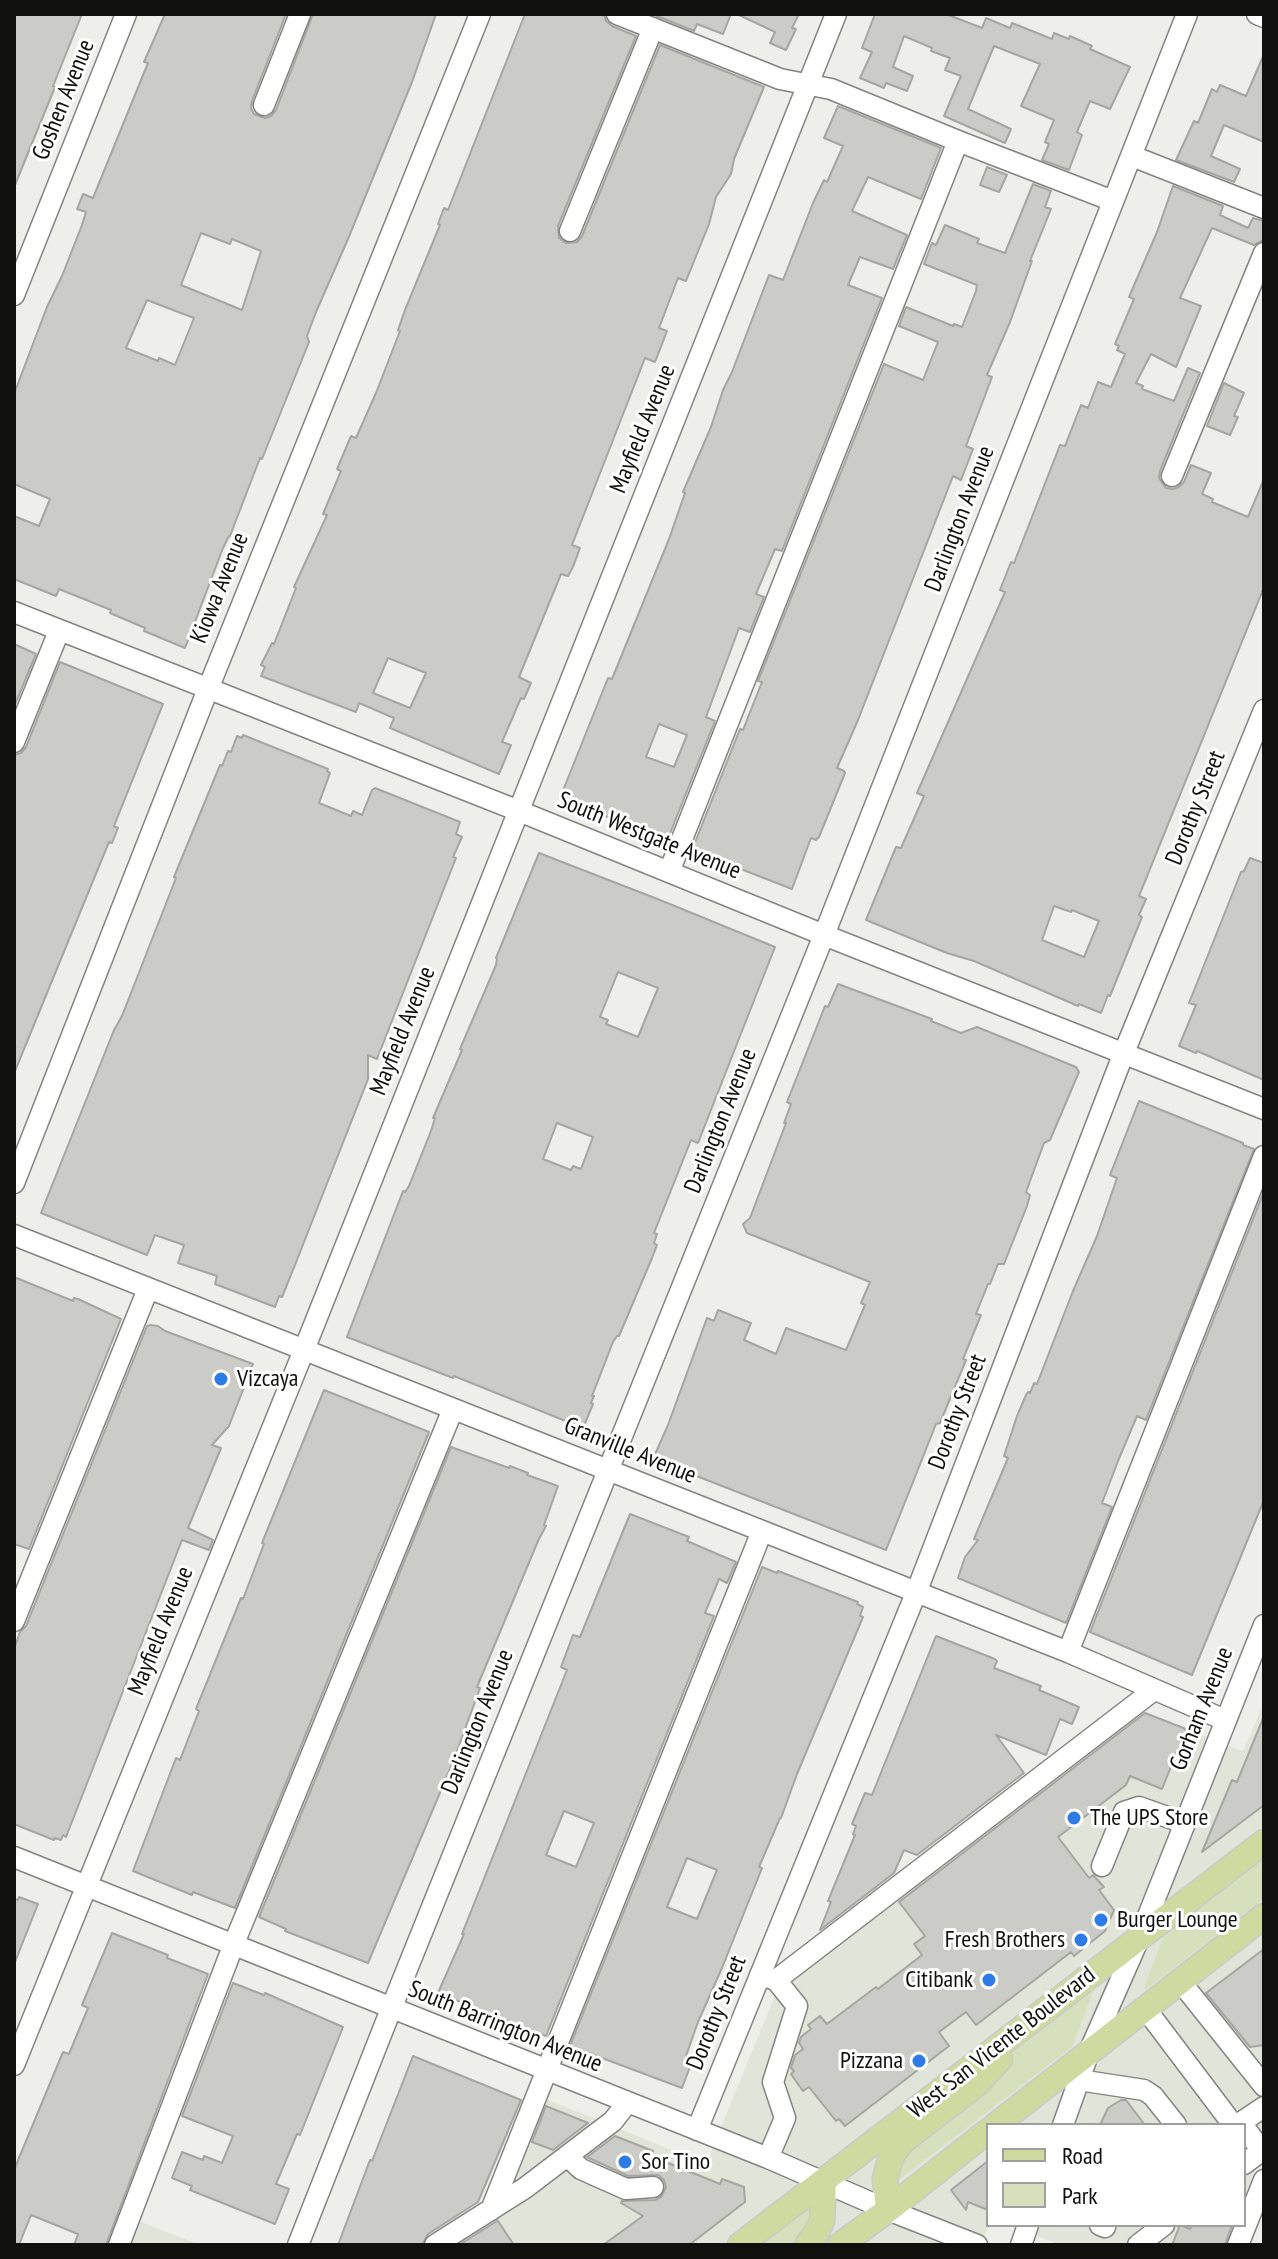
<!DOCTYPE html>
<style>
body{margin:0}
#map{position:relative;width:1278px;height:2259px;overflow:hidden;background:#eeefeb;font-family:"PT Sans Narrow",sans-serif}
canvas{display:block}
.frame{position:absolute;inset:0;border:16px solid #10100f;pointer-events:none}
.legend{position:absolute;left:986px;top:2123px;width:260px;height:104px;box-sizing:border-box;background:#fff;border:2px solid #9f9f9f;margin:0;padding:10px 14px;list-style:none;font-size:24px;color:#10100f}
.legend li{display:flex;align-items:center;gap:16px;height:40px}
.legend b{width:40px;border:2px solid #9f9f9f}
</style>
<div id="map">
<canvas width="1278" height="2259"></canvas>
<div class="frame"></div>
<ul class="legend">
<li><b style="height:10px;background:#cedaa0"></b>Road</li>
<li><b style="height:22px;background:#d7e0bc"></b>Park</li>
</ul>
</div>
<script>
const c = document.querySelector('canvas').getContext('2d');
c.lineJoin = 'round';
function paint(path, color) { c.fillStyle = color; c.fill(path, 'evenodd'); }
const poly = rows => new Path2D(rows.map(r => 'M' + r).join(''));
function trace(path, color, width, dash) { c.strokeStyle = color; c.lineWidth = width; c.lineCap = dash ? 'butt' : 'round'; c.setLineDash(dash || []); c.stroke(path); }
function drawText(font, color, halo, rows, align = 'center') {
  c.font = font + ' "PT Sans Narrow",sans-serif'; c.lineWidth = 6; c.setLineDash([]); c.textBaseline = 'middle'; c.strokeStyle = halo; c.fillStyle = color; for (const [text, x, y, turn = 0] of rows) {
    c.save(); c.translate(x, y); c.rotate((+turn || 0) * Math.PI / 180); c.textAlign = isNaN(turn) ? turn : align; if (halo) c.strokeText(text, 0, 0); c.fillText(text, 0, 0); c.restore();
  }
}
const built = poly([
 [1264,1703,1264,2146,1244,2199,1244,2125,988,2125,989,2225,981,2245,442,2245,498,2213,539,2096,706,2164,778,1988,1135,1710,1243,1751],
 [123,2215,200,2245,112,2245],
 [1009,2225,1235,2225,1228,2245,1060,2245]
]);
const green = poly([
 [1264,1859,1264,1899,1145,1990,1144,1988,1164,1935],
 [1090,1992,1093,1992,1072,2047,897,2181,898,2157,988,2083,1015,2051],
 [814,2206,814,2218,796,2245,759,2245,806,2209]
]);
const building = poly([
 [14,14,82,14,53,86,55,87,15,185,14,14],
 [165,14,286,14,252,101,251,108,254,114,265,118,271,116,276,110,313,14,436,14,412,82,348,239,316,312,307,336,309,342,262,459,260,458,230,536,229,536,223,548,185,648,144,631,145,628,110,613,111,610,59,589,56,596,14,579,14,516,39,526,50,499,14,484,14,394,47,307,62,276,82,225,86,212,77,209,83,194,93,198,148,63,144,62,165,14],
 [201,233,230,244,232,239,261,251,242,310,181,285,201,233],
 [147,300,194,318,175,365,159,358,158,361,126,348,147,300],
 [525,14,604,14,606,21,612,26,636,36,558,226,559,238,566,243,577,242,582,236,660,45,764,87,734,159,731,174,716,197,709,224,686,281,678,278,659,328,667,331,655,362,645,358,572,545,580,548,573,567,568,576,561,574,519,677,531,683,524,699,521,698,502,742,511,745,499,774,390,728,394,718,359,703,356,712,261,676,265,667,261,665,272,643,274,644,296,588,294,587,327,515,323,514,341,471,337,469,351,436,356,438,376,393,400,331,398,330,405,310,440,225,438,224,444,208,448,210,525,14],
 [388,658,426,673,410,708,373,693,388,658],
 [652,14,731,14,723,34,697,24,694,31,652,14],
 [737,14,799,14,792,28,796,29,786,50,770,43,775,32,737,14],
 [875,14,946,14,982,28,986,18,1010,28,1012,23,1052,39,1054,33,1069,39,1070,36,1092,46,1090,49,1130,67,1110,109,1090,101,1077,132,1082,135,1069,170,1042,160,1049,144,1045,142,1054,120,1021,106,1040,64,994,46,968,109,1011,129,1005,143,944,116,961,76,945,70,950,58,931,51,932,48,904,36,893,67,913,76,907,91,886,83,884,88,860,78,872,52,862,48,875,14],
 [1264,54,1264,142,1224,125,1211,156,1240,169,1234,182,1176,160,1194,121,1198,123,1212,89,1217,92,1220,85,1246,96,1264,54],
 [838,106,941,148,921,199,868,177,852,211,907,235,893,269,860,257,848,285,882,298,782,551,775,549,756,594,764,597,750,632,739,628,706,717,715,721,667,841,560,798,608,678,612,679,669,539,685,493,683,492,711,427,723,390,732,372,769,275,783,280,813,203,824,180,827,182,843,146,824,138,838,106],
 [659,724,687,735,674,767,646,757,659,724],
 [987,167,1007,175,999,192,980,185,987,167],
 [1033,184,1051,191,1045,207,1051,209,1030,261,1032,261,1010,322,987,375,992,377,966,446,973,449,961,480,953,476,858,720,837,768,844,771,845,773,819,837,816,840,811,838,792,889,692,850,740,729,743,730,762,682,758,681,884,364,923,380,938,342,899,326,906,307,953,326,954,324,962,327,976,291,977,285,924,264,932,243,936,245,945,225,979,239,977,243,1005,253,1033,184],
 [1173,186,1223,206,1220,215,1248,228,1253,218,1264,221,1264,240,1254,245,1212,228,1180,298,1201,306,1176,367,1151,354,1136,383,1143,386,1142,389,1174,401,1188,368,1200,373,1160,471,1159,478,1166,488,1173,489,1179,487,1184,482,1191,465,1211,473,1202,494,1213,499,1212,502,1248,517,1264,479,1264,587,1139,896,1146,899,1139,915,1142,917,1110,996,1108,995,1101,1013,1079,1004,1078,1006,974,961,947,953,866,920,896,847,901,848,924,796,917,793,1005,592,1000,590,1011,562,1014,563,1060,445,1065,446,1081,405,1088,408,1098,382,1111,387,1125,354,1117,350,1119,346,1115,344,1134,299,1129,297,1157,232,1173,186],
 [1054,906,1071,912,1072,910,1099,921,1084,957,1042,940,1054,906],
 [1224,383,1244,393,1234,416,1238,417,1230,435,1207,426,1224,383],
 [14,644,36,654,14,707,14,644],
 [60,662,163,704,114,826,118,828,112,843,109,842,102,859,15,1071,14,755,21,753,26,747,60,662],
 [243,735,328,769,327,771,330,773,319,803,351,816,353,811,362,815,372,790,375,788,460,822,456,834,462,837,453,857,456,858,377,1059,368,1055,368,1079,295,1265,282,1297,279,1296,275,1307,215,1284,217,1276,178,1263,184,1245,155,1235,147,1255,41,1213,114,1030,122,1016,176,878,174,877,220,765,222,766,228,751,231,752,237,736,242,738,243,735],
 [539,853,660,900,775,947,698,1143,691,1140,654,1233,657,1234,654,1243,657,1245,652,1258,619,1336,617,1336,613,1342,592,1396,594,1396,591,1403,593,1404,583,1428,454,1376,453,1378,347,1337,403,1191,405,1192,409,1186,431,1131,435,1118,433,1118,462,1050,460,1049,496,965,497,959,496,958,539,853],
 [618,972,658,988,638,1037,606,1024,608,1020,600,1017,618,972],
 [557,1123,593,1137,581,1169,573,1166,571,1170,543,1159,557,1123],
 [1250,858,1264,863,1264,1080,1197,1051,1196,1053,1179,1046,1196,1005,1189,1003,1241,872,1244,871,1250,858],
 [838,984,932,1019,931,1021,961,1033,977,1027,1076,1067,1079,1072,1050,1140,1044,1143,1026,1192,1030,1195,1027,1206,1004,1264,998,1264,990,1284,988,1284,976,1314,981,1315,963,1359,966,1360,940,1423,936,1424,886,1550,653,1459,668,1425,707,1318,714,1321,718,1310,751,1323,744,1340,776,1354,786,1328,846,1350,865,1305,861,1303,870,1282,747,1233,743,1224,750,1218,786,1123,784,1123,791,1104,787,1102,825,1006,828,1007,838,984],
 [1139,1101,1243,1143,1243,1145,1254,1149,1146,1420,1137,1416,1118,1461,1102,1503,1112,1507,1066,1623,958,1578,965,1557,978,1540,974,1539,1008,1458,1004,1456,1017,1416,1026,1395,1028,1392,1030,1393,1034,1383,1037,1384,1073,1291,1097,1236,1117,1178,1110,1175,1139,1101],
 [1264,1191,1264,1500,1192,1675,1090,1632,1264,1191],
 [14,1277,73,1301,74,1298,78,1299,121,1319,29,1549,14,1544,14,1277],
 [150,1325,158,1326,165,1331,253,1364,229,1426,212,1445,221,1448,188,1528,213,1540,209,1550,182,1540,66,1837,63,1835,61,1840,55,1838,54,1840,14,1824,14,1649,20,1632,26,1626,147,1326,150,1325],
 [324,1390,429,1432,235,1908,193,1892,192,1895,133,1871,176,1758,180,1760,199,1711,196,1709,241,1598,243,1599,264,1544,262,1543,324,1390],
 [451,1447,509,1468,510,1466,528,1473,527,1475,558,1486,544,1525,546,1526,538,1541,477,1687,480,1688,453,1762,368,1963,285,1931,286,1929,259,1917,451,1447],
 [630,1514,689,1537,687,1541,736,1562,727,1583,719,1579,705,1613,714,1616,546,2036,438,1993,464,1934,462,1934,567,1670,561,1667,573,1635,580,1637,630,1514],
 [564,1811,594,1823,576,1867,546,1855,564,1811],
 [762,1567,777,1573,778,1571,858,1602,857,1604,863,1607,860,1616,863,1617,797,1774,781,1818,780,1818,759,1867,762,1868,722,1968,698,2022,686,2056,693,2059,682,2088,570,2046,762,1567],
 [687,1858,717,1870,697,1919,667,1907,687,1858],
 [936,1636,995,1659,997,1661,994,1668,1041,1686,1039,1690,1079,1707,1072,1724,1060,1719,1046,1755,996,1735,1024,1773,917,1855,904,1850,894,1873,820,1930,831,1902,828,1901,855,1835,853,1834,856,1826,852,1824,865,1793,872,1795,936,1636],
 [1145,1713,1186,1729,1162,1789,1130,1776,1126,1785,1058,1837,1089,1878,1093,1875,1104,1887,1099,1890,1114,1910,1105,1931,1074,1956,1071,1952,976,2025,966,2012,939,2032,949,2046,845,2126,839,2119,836,2121,809,2087,803,2091,791,2074,794,2071,791,2068,795,2055,803,2049,799,2043,801,2037,811,2029,808,2025,820,2016,827,2024,876,1987,878,1989,922,1955,914,1944,925,1936,899,1902,1145,1713],
 [1264,1716,1264,1805,1202,1852,1232,1780,1237,1782,1264,1716],
 [19,1897,38,1904,15,1962,14,1899,18,1900,19,1897],
 [112,1933,168,1955,167,1958,208,1974,106,2245,74,2245,78,2234,31,2215,19,2245,14,2245,14,2170,63,2052,69,2054,88,2008,82,2005,112,1933],
 [1264,1949,1264,2045,1250,2047,1206,1993,1264,1949],
 [233,1983,264,1995,265,1993,343,2027,300,2135,297,2134,276,2184,289,2189,275,2224,190,2190,192,2186,172,2178,182,2152,203,2160,204,2156,222,2163,233,2136,182,2116,233,1983],
 [413,2056,521,2100,478,2202,428,2234,422,2245,338,2245,370,2160,372,2161,413,2056],
 [1121,2100,1126,2100,1145,2125,1100,2125,1108,2108,1121,2100],
 [546,2106,588,2123,553,2150,548,2148,532,2142,546,2106],
 [615,2136,653,2151,651,2156,720,2184,722,2179,744,2187,745,2202,689,2245,603,2245,643,2216,621,2203,622,2201,655,2200,661,2197,666,2187,664,2180,658,2175,628,2176,587,2157,615,2136],
 [988,2161,988,2210,968,2202,966,2210,951,2190,988,2161],
 [498,2221,514,2245,459,2245,497,2221,498,2221],
 [1180,2225,1190,2229,1192,2225,1232,2225,1225,2245,1172,2245,1180,2225]
]);
const minor = poly([
 [617,14,780,79,831,89,958,141,669,872],
 [1257,14,1264,17],
 [264,105,300,14],
 [958,141,1113,201],
 [1132,156,1264,208],
 [570,231,653,28],
 [14,295,126,14],
 [1172,476,1264,253],
 [14,612,519,811,824,935,1264,1109],
 [14,742,59,631],
 [14,1183,208,689,480,14],
 [14,1235,1068,1652,1225,1720],
 [14,1621,148,1289],
 [1068,1652,1264,1156],
 [14,1857,768,2158,888,2210,977,2245],
 [1102,1866,1124,1812,1139,1807,1184,1823],
 [760,1975,776,1980,1154,1690],
 [1180,1981,1264,2086],
 [1145,2008,1231,2122,1236,2125],
 [14,2065,304,1350,836,14],
 [1079,2080,1144,2090,1153,2096,1176,2125],
 [1063,2125,1089,2052,1140,1936,1264,1625],
 [1237,2125,1264,2107],
 [1244,2127,1262,2151],
 [697,2130,916,1593,1123,1055,1264,710],
 [567,2156,581,2169,626,2189,653,2187],
 [768,2158,785,2118,773,2082,797,2006,776,1980],
 [1244,2164,1264,2149],
 [491,2210,762,1531],
 [1100,2225,1105,2227],
 [119,2245,233,1946,453,1409],
 [298,2245,399,1989,824,935,1187,14],
 [435,2245,525,2188,613,2121,627,2103],
 [1021,2245,1028,2225],
 [1138,2245,1164,2225],
 [1238,2245,1264,2180]
]);
const major = poly([
 [996,2125,1264,1916],
 [888,2210,885,2179,889,2163,895,2151,903,2141,977,2084,1000,2059],
 [740,2245,1264,1842],
 [807,2245,817,2232,822,2221,824,2182],
 [840,2245,888,2210,988,2131]
]);
const markers = [
 [221,1379,8,"#2c7be7"],
 [1074,1818,8,"#2c7be7"],
 [1101,1920,8,"#2c7be7"],
 [1081,1940,8,"#2c7be7"],
 [989,1980,8,"#2c7be7"],
 [919,2061,8,"#2c7be7"],
 [625,2162,8,"#2c7be7"]
];
const streetNames = [
 ["Goshen Avenue",64,100,-68],
 ["Mayfield Avenue",643,429,-68],
 ["Darlington Avenue",960,519,-69],
 ["Kiowa Avenue",220,588,-68],
 ["Dorothy Street",1196,808,-68],
 ["South Westgate Avenue",649,836,22],
 ["Mayfield Avenue",403,1031,-68],
 ["Darlington Avenue",721,1121,-68],
 ["Dorothy Street",958,1412,-69],
 ["Granville Avenue",630,1451,22],
 ["Mayfield Avenue",161,1631,-68],
 ["Gorham Avenue",1202,1709,-68],
 ["Darlington Avenue",478,1722,-68],
 ["Dorothy Street",717,2013,-68],
 ["South Barrington Avenue",505,2027,22],
 ["West San Vicente Boulevard",1002,2043,-38]
];
const poiNames = [
 ["Vizcaya",237,1379],
 ["The UPS Store",1090,1818],
 ["Burger Lounge",1117,1920],
 ["Fresh Brothers",1065,1940,"right"],
 ["Citibank",973,1980,"right"],
 ["Pizzana",903,2061,"right"],
 ["Sor Tino",641,2162]
];
paint(built, '#e1e4d9');
paint(green, '#d7e0bc');
paint(building, '#cbccc8');
trace(building, '#a5a6a2', 2);
trace(minor, '#838481', 23);
trace(major, '#cacaca', 27);
trace(minor, '#fff', 20);
trace(major, '#cedaa0', 24);
for (const [x, y, r, color] of markers) { const dot = new Path2D(); dot.arc(x, y, r, 0, 2 * Math.PI); c.fillStyle = color; c.fill(dot); trace(dot, '#fff', 3); }
drawText('24px', '#10100f', '#fff', streetNames);
drawText('24px', '#10100f', '#fff', poiNames, 'left');
</script>
